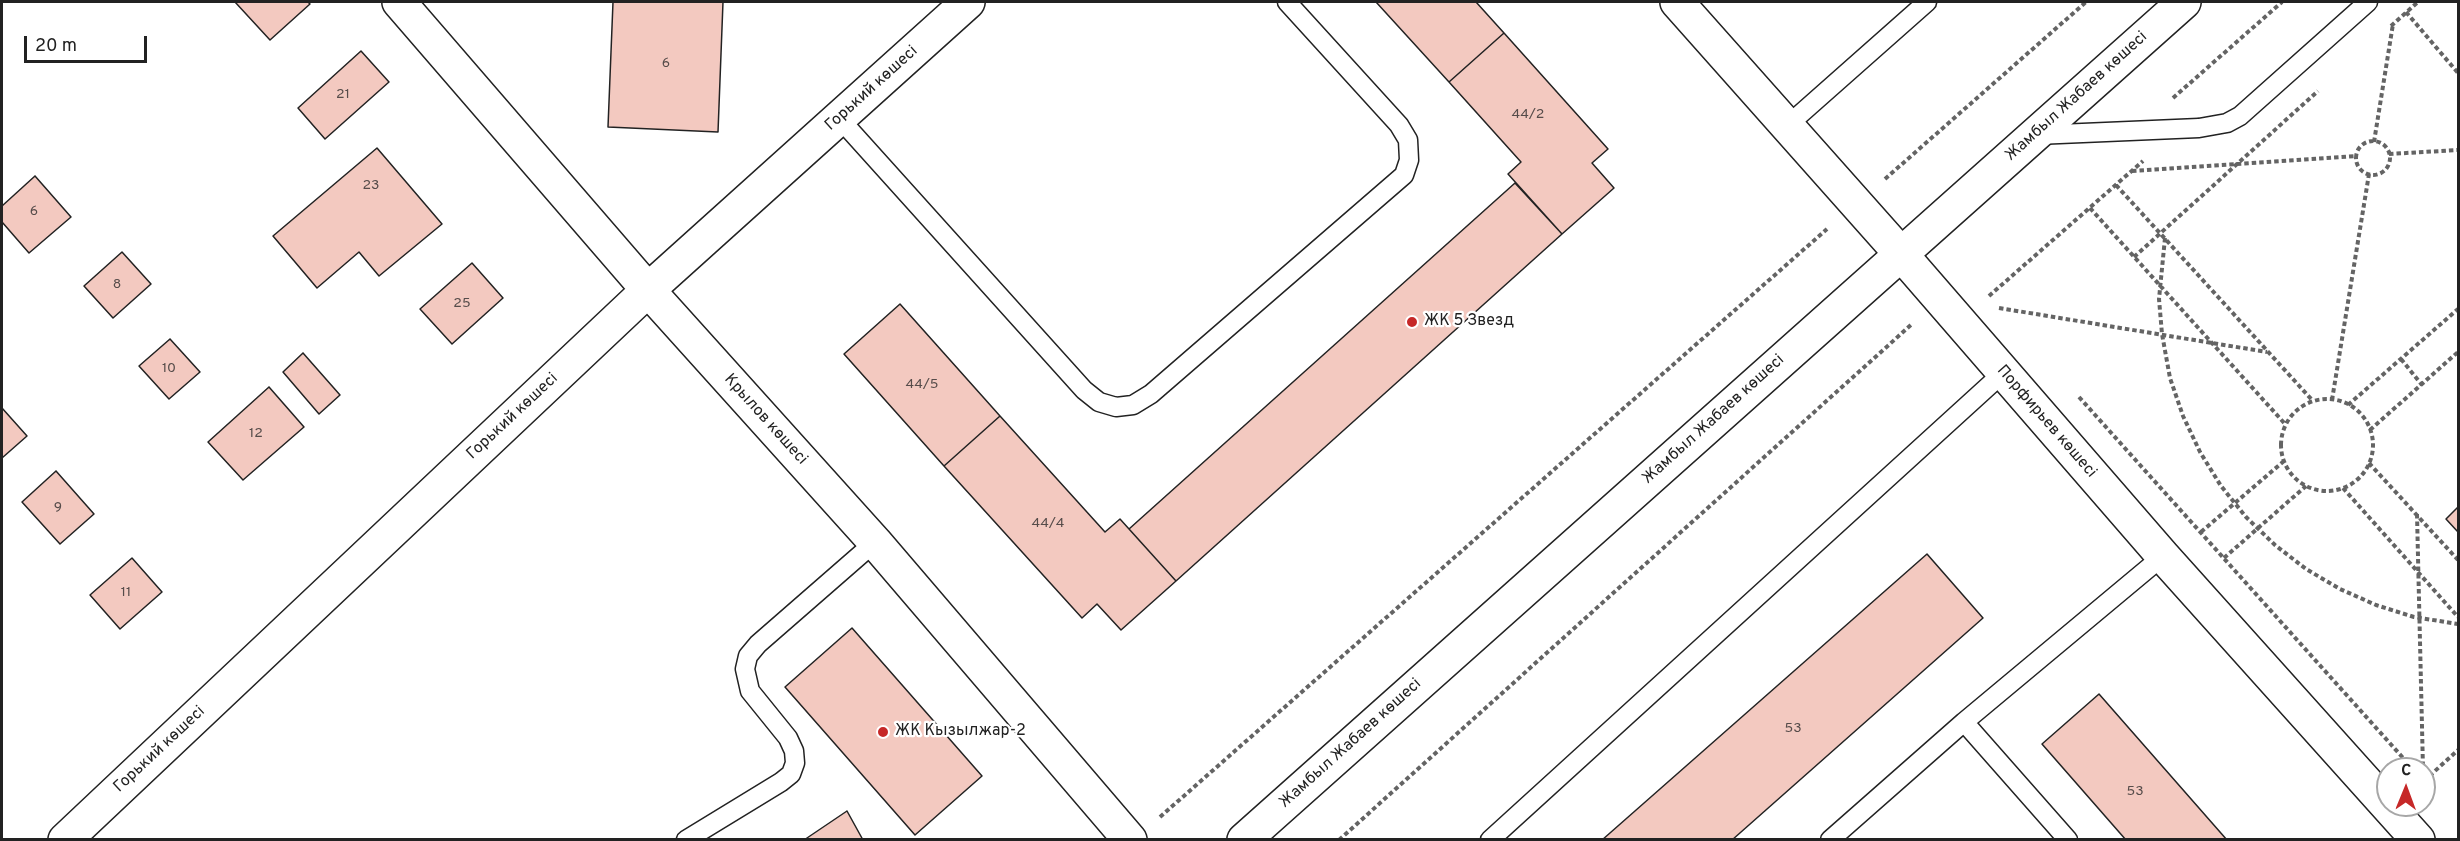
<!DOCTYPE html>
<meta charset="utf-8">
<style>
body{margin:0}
#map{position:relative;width:2460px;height:841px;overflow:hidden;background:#fff;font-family:Overpass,sans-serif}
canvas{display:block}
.frame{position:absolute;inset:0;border:3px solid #222;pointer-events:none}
.north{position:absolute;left:2376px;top:757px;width:60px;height:60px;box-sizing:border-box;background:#fff;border:2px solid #a7a7a7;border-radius:50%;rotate:1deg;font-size:16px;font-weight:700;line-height:24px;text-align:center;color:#222}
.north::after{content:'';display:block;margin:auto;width:21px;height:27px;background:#c62828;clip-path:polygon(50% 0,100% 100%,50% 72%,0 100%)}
.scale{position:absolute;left:24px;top:36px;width:123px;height:27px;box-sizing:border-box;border:3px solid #222;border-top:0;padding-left:8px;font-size:18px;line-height:21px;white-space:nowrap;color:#222;-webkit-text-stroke:4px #fff;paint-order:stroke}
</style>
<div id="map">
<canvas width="2460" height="841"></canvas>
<div class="frame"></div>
<div class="north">С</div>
<div class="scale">20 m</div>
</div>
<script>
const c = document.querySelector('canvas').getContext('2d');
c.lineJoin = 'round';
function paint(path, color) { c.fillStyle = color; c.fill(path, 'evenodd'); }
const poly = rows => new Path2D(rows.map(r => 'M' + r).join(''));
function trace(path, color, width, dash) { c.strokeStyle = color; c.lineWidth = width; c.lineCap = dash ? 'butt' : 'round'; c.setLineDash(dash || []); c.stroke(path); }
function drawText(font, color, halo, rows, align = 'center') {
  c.font = font + ' Overpass,sans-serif'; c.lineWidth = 4.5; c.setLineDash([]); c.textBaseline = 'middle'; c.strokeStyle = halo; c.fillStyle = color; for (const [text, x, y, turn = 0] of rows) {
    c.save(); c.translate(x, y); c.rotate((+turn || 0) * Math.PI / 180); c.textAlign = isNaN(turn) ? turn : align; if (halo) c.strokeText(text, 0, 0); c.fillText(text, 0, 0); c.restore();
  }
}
const building = poly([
 [235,2,308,2,310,4,270,40,235,2],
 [613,2,723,2,718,132,608,127,613,2],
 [1376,2,1476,2,1504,33,1449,82,1376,2],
 [1504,33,1608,149,1592,163,1614,188,1562,234,1508,174,1521,162,1449,82,1504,33],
 [361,51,389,82,325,139,298,108,361,51],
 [377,148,442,224,379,276,359,252,317,288,273,236,377,148],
 [35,176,71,217,29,253,2,222,2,206,35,176],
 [1515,183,1562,234,1176,581,1129,529,1515,183],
 [122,252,151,284,113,318,84,286,122,252],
 [472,263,503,298,452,344,420,309,472,263],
 [900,304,1000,416,944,466,844,354,900,304],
 [170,339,200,372,169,399,139,366,170,339],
 [303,353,340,395,319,414,283,372,303,353],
 [269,387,304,427,243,480,208,442,269,387],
 [2,408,27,436,2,458,2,408],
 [1000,416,1105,532,1120,519,1176,581,1121,630,1097,604,1082,618,944,466,1000,416],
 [56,471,94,514,60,544,22,502,56,471],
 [2458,507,2458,532,2446,519,2458,507],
 [1927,554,1983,618,1732,840,1602,840,1927,554],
 [132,558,162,592,120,629,90,595,132,558],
 [852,628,982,776,915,835,785,687,852,628],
 [2099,694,2227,840,2126,840,2042,744,2099,694],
 [847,811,863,840,804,840,847,811]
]);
const path = poly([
 [2406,12,2458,73],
 [2391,26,2418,2],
 [2173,98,2282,2],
 '2356 158a17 17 0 1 1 34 0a17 17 0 1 1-34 0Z',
 [2374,142,2393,24],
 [2389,154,2458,150],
 [2132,171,2356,156],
 [1885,179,2086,2],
 [2116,185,2313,401],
 [2090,208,2286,425],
 [2165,238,2159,299,2162,334,2170,378,2183,416,2200,452,2221,486,2246,517,2275,545,2306,569,2340,589,2376,605,2414,617,2458,624],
 [2134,257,2318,91],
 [1989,296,2143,161],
 [1999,308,2267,352],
 [2401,359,2422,385],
 [2079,397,2413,769],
 '2281 445a46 46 0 1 1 92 0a46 46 0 1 1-92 0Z',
 [2332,400,2369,174],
 [2348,405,2458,309],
 [2370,430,2458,352],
 [2369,463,2458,560],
 [2343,488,2458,617],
 [2417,514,2423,769],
 [2201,532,2284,461],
 [2224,558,2306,486],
 [2424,781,2458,750],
 [1160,817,1827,229],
 [1339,840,1912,324]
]);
const lane = poly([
 [839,118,1084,390,1099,402,1116,407,1133,405,1151,394,1404,175,1409,160,1408,140,1399,125,1287,2],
 [1788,125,1927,2],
 [2036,135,2199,128,2227,123,2240,116,2368,2],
 [1964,722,2068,840],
 [686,840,781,782,791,774,795,763,794,751,788,738,750,691,745,669,748,656,758,644,875,542],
 [1490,840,2004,372],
 [1830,840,1964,722,2163,556]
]);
const street = poly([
 [399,2,648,290,875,542,1130,840],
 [1901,254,2163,556,2418,840],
 [65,840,648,290,968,2]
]);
const secondary = poly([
 [1677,2,1901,254]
]);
const primary = poly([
 [1244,840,2184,2]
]);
const markers = [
 [1412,322,6,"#c62828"],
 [883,732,6,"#c62828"]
];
const numberNames = [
 ["6",666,64],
 ["21",343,95],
 ["44/2",1528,115],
 ["23",371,186],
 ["6",34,212],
 ["8",117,285],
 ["25",462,304],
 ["10",169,369],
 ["44/5",922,385],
 ["12",256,434],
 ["9",58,508],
 ["44/4",1048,524],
 ["11",126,593],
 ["53",1793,729],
 ["53",2135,792]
];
const streetNames = [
 ["Горький көшесі",872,89,-42],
 ["Жамбыл Жабаев көшесі",2077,97,-42],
 ["Горький көшесі",513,417,-43],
 ["Крылов көшесі",765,420,48],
 ["Жамбыл Жабаев көшесі",1714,420,-42],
 ["Порфирьев көшесі",2046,422,49],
 ["Жамбыл Жабаев көшесі",1351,744,-42],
 ["Горький көшесі",160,750,-43]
];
const poiNames = [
 ["ЖК 5 Звезд",1424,322],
 ["ЖК Кызылжар-2",895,732]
];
paint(building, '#f3c9c0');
trace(building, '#222', 1.5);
trace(lane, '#222', 21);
trace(street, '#222', 36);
trace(secondary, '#222', 36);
trace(primary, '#222', 36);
trace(path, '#646464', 4, [4.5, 3]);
trace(lane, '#fff', 18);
trace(street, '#fff', 33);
trace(secondary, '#fff', 33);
trace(primary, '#fff', 33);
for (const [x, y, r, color] of markers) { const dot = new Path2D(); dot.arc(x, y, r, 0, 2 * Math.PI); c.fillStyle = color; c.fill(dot); trace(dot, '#fff', 2); }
drawText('14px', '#564c4a', null, numberNames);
drawText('16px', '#222', '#fff', streetNames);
drawText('16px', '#222', '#fff', poiNames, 'left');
</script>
